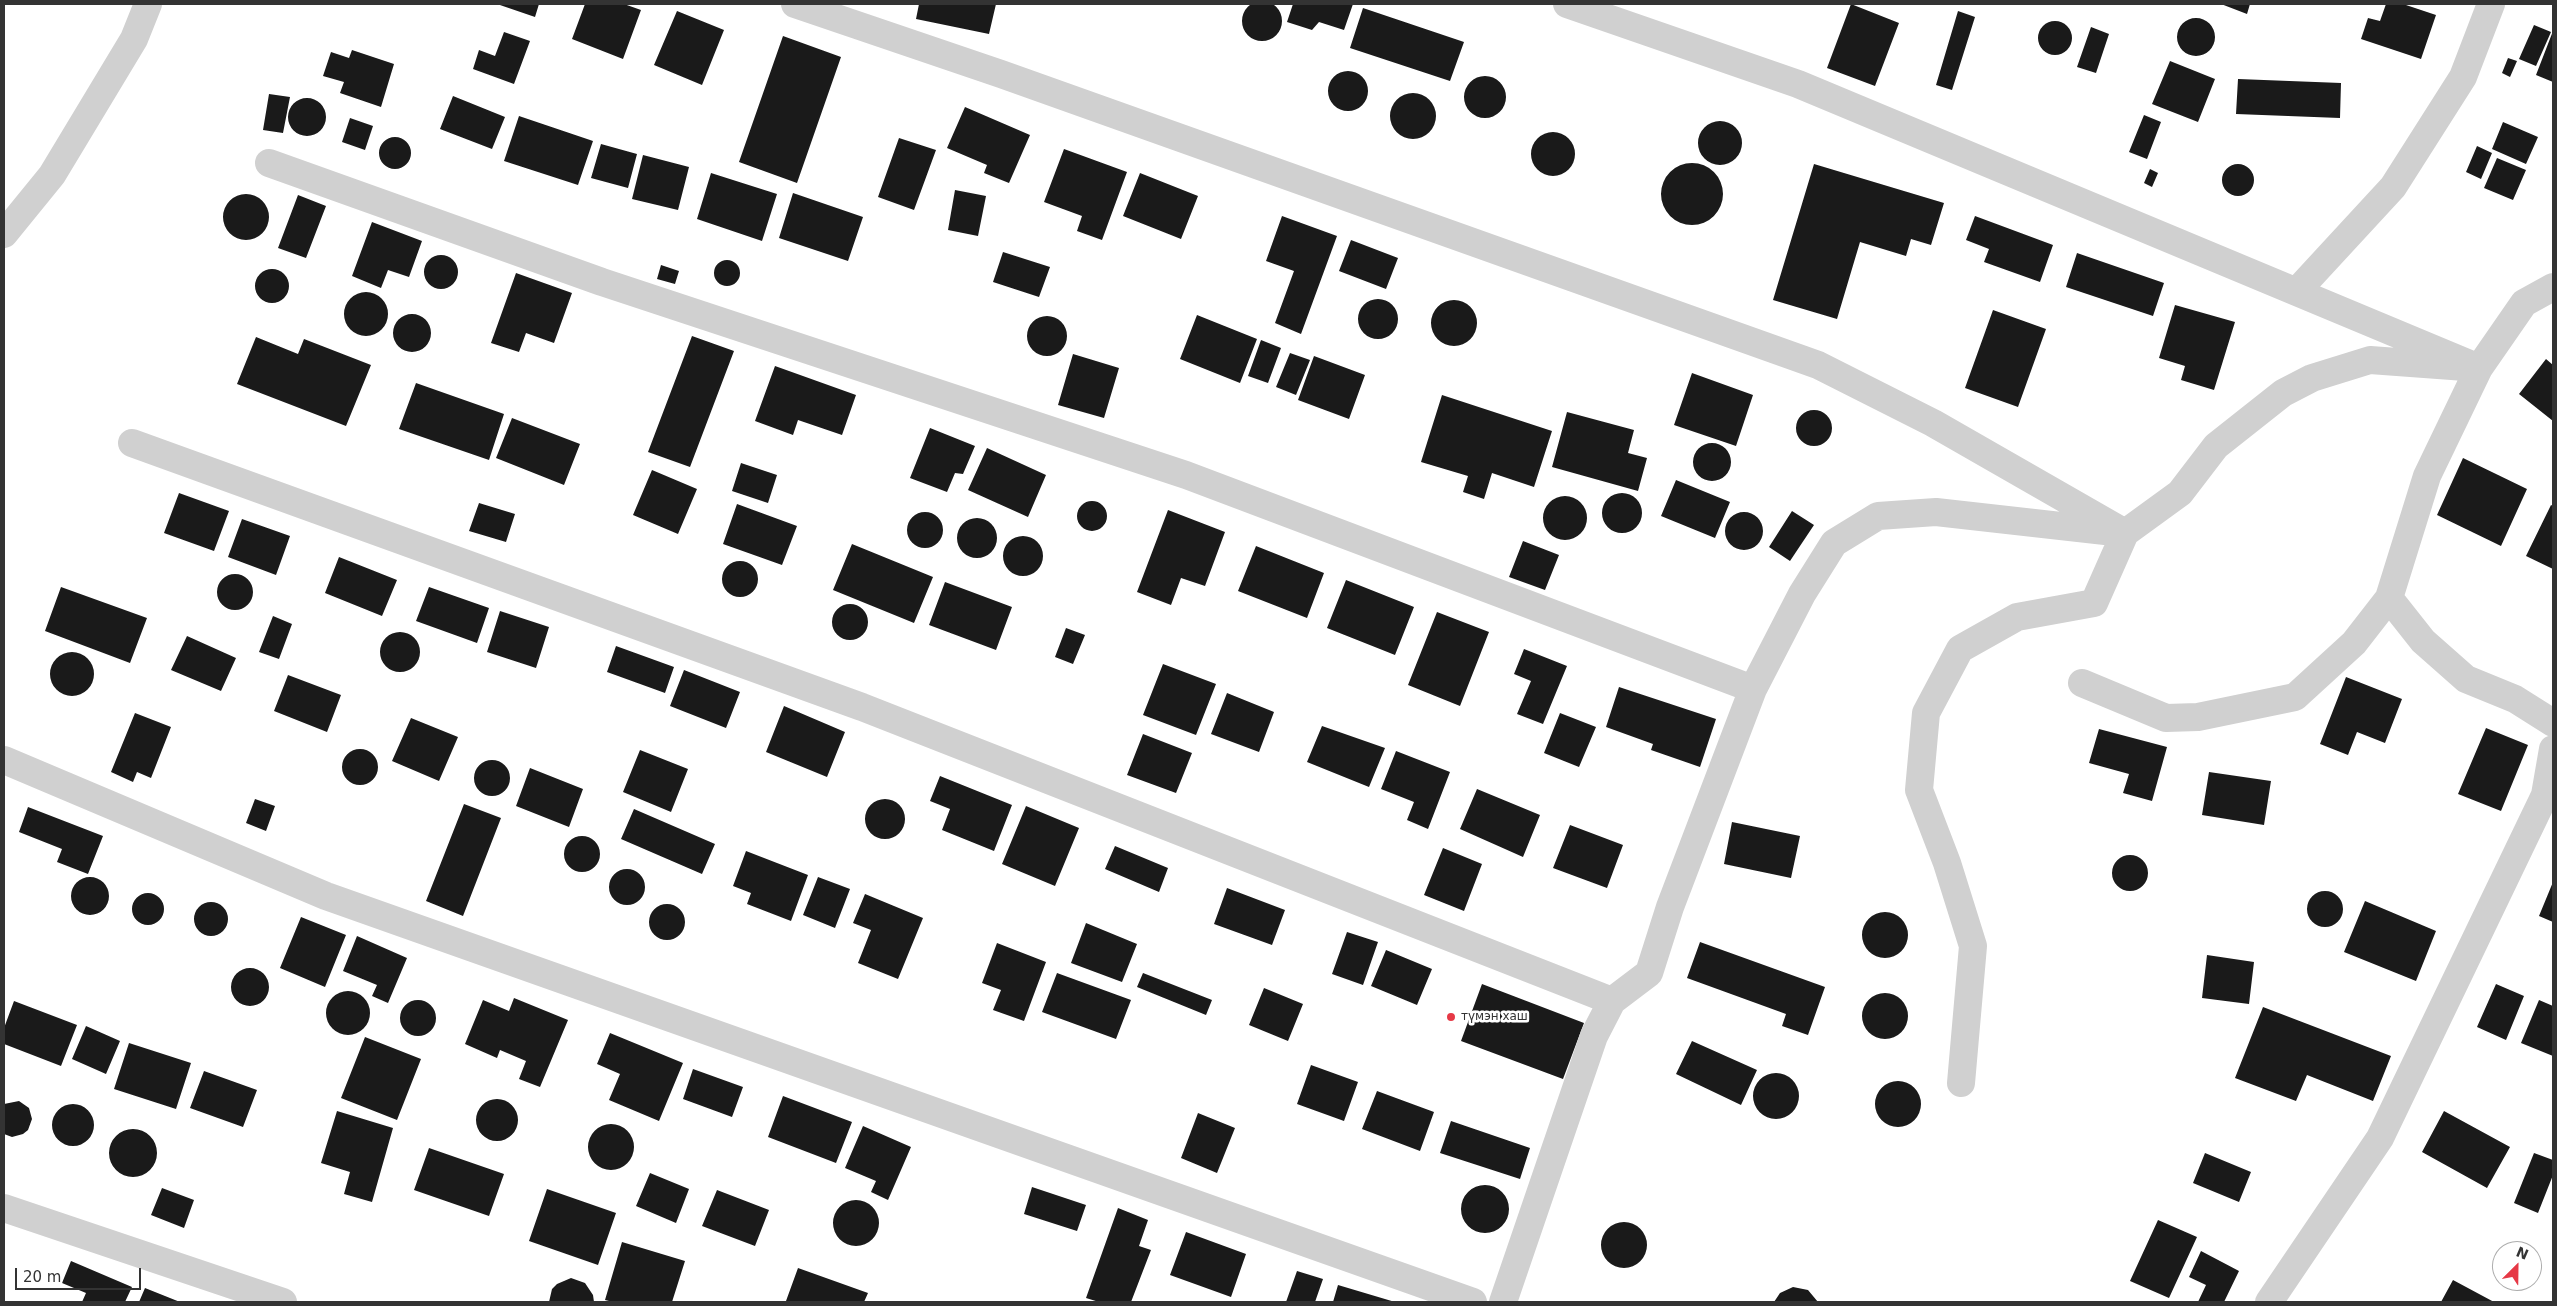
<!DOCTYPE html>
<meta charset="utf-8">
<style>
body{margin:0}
#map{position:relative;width:2557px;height:1306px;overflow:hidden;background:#fff;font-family:"DejaVu Sans",sans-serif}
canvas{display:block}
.frame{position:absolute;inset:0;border:5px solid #333;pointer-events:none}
.north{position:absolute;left:2492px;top:1241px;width:50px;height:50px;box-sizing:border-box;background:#fff;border:1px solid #adadad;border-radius:50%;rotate:23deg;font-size:14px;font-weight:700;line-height:20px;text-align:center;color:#333}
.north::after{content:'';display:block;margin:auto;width:18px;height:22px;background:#e63946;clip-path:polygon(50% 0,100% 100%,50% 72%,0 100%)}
.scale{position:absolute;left:15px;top:1268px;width:126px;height:22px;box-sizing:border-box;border:2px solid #333;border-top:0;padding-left:6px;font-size:15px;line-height:18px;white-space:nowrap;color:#333;-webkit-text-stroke:4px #fff;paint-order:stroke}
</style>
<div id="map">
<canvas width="2557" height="1306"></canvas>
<div class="frame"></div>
<div class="north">N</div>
<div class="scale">20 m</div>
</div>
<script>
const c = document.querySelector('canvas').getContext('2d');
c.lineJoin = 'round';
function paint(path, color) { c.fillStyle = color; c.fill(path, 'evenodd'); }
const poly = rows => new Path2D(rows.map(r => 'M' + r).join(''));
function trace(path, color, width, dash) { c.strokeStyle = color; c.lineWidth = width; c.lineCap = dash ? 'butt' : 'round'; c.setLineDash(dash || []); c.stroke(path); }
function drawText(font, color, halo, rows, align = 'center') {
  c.font = font + ' "DejaVu Sans",sans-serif'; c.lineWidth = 5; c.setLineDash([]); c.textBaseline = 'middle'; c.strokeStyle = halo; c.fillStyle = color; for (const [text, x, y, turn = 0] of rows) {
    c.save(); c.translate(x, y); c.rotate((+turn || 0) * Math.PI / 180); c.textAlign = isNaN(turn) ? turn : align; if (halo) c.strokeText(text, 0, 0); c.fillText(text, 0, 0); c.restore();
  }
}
const building = poly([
 '1242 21a20 20 0 1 1 40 0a20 20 0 1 1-40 0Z',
 [497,4,539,4,535,17],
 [585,4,624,4,641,10,623,59,572,39],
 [919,4,996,4,989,34,916,19],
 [1293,4,1353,4,1344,30,1319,22,1312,30,1287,22],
 [1851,4,1899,23,1875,86,1827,68],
 [2221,4,2250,4,2247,14],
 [2386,4,2403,4,2436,15,2421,59,2361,39,2368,18,2380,21],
 [1363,8,1464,42,1450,81,1350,48],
 [677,11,724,30,702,85,654,65],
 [1958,11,1975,17,1952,90,1936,85],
 '2177 37a19 19 0 1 1 38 0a19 19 0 1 1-38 0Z',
 '2038 38a17 17 0 1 1 34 0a17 17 0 1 1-34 0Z',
 [2534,25,2551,32,2536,66,2519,59],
 [2091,27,2109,34,2096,73,2077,67],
 [2553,31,2553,82,2536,75],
 [504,32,530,41,514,84,473,69,479,50,495,56],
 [783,36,841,57,797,183,739,162],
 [352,50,394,64,381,107,340,93,344,82,323,76,331,52,349,58],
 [2508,58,2517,61,2510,77,2502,73],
 [2170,61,2215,79,2198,122,2152,104],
 '1328 91a20 20 0 1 1 40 0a20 20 0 1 1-40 0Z',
 '1464 97a21 21 0 1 1 42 0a21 21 0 1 1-42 0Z',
 [2238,79,2341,83,2340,118,2236,114],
 '1390 116a23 23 0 1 1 46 0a23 23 0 1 1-46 0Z',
 [269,94,290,97,283,133,263,130],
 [453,96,505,117,492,149,440,129],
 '288 117a19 19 0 1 1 38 0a19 19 0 1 1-38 0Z',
 [965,107,1030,135,1009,183,984,173,987,165,947,148],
 [2144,115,2161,122,2147,159,2129,152],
 [519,116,593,141,578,185,504,161],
 [350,118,373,126,365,150,342,142],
 '1698 143a22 22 0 1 1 44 0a22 22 0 1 1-44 0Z',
 [2503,122,2538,137,2526,164,2492,149],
 '1531 154a22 22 0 1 1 44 0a22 22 0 1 1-44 0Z',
 '379 153a16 16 0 1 1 32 0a16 16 0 1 1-32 0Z',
 [899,138,936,150,914,210,878,197],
 [601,144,637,154,628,188,591,178],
 [2477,146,2492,153,2481,179,2466,172],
 [1064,149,1127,172,1102,240,1077,231,1082,216,1044,202],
 [643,155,689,167,678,210,632,199],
 [2497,158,2526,170,2513,200,2484,188],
 '1661 194a31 31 0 1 1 62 0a31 31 0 1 1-62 0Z',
 [1814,164,1944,203,1931,245,1911,239,1906,256,1860,242,1837,319,1773,300],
 '2222 180a16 16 0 1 1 32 0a16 16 0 1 1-32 0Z',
 [2150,169,2158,173,2152,187,2144,183],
 [711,173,777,194,762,241,697,219],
 [1140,173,1198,196,1181,239,1123,216],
 [955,190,986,196,978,236,948,230],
 [793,193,863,217,848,261,779,238],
 '223 217a23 23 0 1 1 46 0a23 23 0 1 1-46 0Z',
 [298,195,326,206,306,258,278,248],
 [1282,216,1337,236,1301,334,1275,323,1294,271,1266,261],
 [1975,216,2053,245,2040,282,1984,262,1989,249,1966,240],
 [372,222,422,241,409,277,388,270,381,288,352,276],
 [1351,240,1398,258,1386,289,1339,271],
 [1003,252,1050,267,1039,297,993,282],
 [2077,253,2164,283,2153,316,2066,287],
 '424 272a17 17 0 1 1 34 0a17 17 0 1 1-34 0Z',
 '714 273a13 13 0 1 1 26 0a13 13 0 1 1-26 0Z',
 [661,265,679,271,675,284,657,279],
 '255 286a17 17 0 1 1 34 0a17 17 0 1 1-34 0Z',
 [516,273,572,293,554,343,526,333,519,352,491,343],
 '344 314a22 22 0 1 1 44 0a22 22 0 1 1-44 0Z',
 '1358 319a20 20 0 1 1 40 0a20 20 0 1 1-40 0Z',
 '1431 323a23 23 0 1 1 46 0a23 23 0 1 1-46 0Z',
 [2175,305,2235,322,2214,390,2181,380,2185,366,2159,358],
 [1993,310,2046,329,2018,407,1965,388],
 '393 333a19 19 0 1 1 38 0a19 19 0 1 1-38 0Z',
 [1197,315,1257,339,1240,383,1180,359],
 '1027 336a20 20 0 1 1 40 0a20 20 0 1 1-40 0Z',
 [692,336,734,351,690,467,648,452],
 [256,337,298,354,304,339,371,365,346,426,237,384],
 [1261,340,1281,348,1268,383,1248,376],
 [1290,353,1310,360,1296,395,1276,387],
 [1073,354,1119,368,1104,418,1058,405],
 [1314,356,1365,375,1349,419,1298,400],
 [2546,359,2553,365,2553,421,2519,394],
 [775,366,856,395,842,435,798,420,793,435,755,421],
 [1692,373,1753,395,1736,446,1674,425],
 [416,383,504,414,489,460,399,429],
 [1442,395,1552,431,1534,487,1492,473,1484,499,1463,492,1468,476,1421,462],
 '1796 428a18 18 0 1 1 36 0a18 18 0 1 1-36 0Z',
 [1567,412,1634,430,1628,453,1647,458,1638,491,1552,467],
 [512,418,580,444,564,485,496,458],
 [930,428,975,446,963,474,955,473,947,492,910,478],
 '1693 462a19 19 0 1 1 38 0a19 19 0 1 1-38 0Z',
 [987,448,1046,475,1028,517,968,490],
 [2463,458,2527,489,2501,546,2437,515],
 [741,463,777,475,768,503,732,491],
 [652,470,697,489,678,534,633,515],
 [1676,480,1730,502,1715,538,1661,516],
 '1602 513a20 20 0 1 1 40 0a20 20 0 1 1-40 0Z',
 [179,493,229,511,214,551,164,533],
 '1543 518a22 22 0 1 1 44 0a22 22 0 1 1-44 0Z',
 '1077 516a15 15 0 1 1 30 0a15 15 0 1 1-30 0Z',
 [479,503,515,514,506,542,469,531],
 [737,504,797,526,782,565,723,544],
 [2551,505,2553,506,2553,569,2526,556],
 [1168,510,1225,532,1205,586,1181,578,1171,605,1137,592],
 [1792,511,1814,525,1790,561,1769,547],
 '1725 531a19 19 0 1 1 38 0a19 19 0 1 1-38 0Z',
 '907 530a18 18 0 1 1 36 0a18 18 0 1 1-36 0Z',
 '957 538a20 20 0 1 1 40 0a20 20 0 1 1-40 0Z',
 [242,519,290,536,276,575,228,557],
 '1003 556a20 20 0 1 1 40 0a20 20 0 1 1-40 0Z',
 [1523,541,1559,555,1545,590,1509,577],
 [852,544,933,577,914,623,833,590],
 [1256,546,1324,573,1307,618,1238,591],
 [339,557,397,580,382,616,325,593],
 '722 579a18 18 0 1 1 36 0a18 18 0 1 1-36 0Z',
 '217 592a18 18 0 1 1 36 0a18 18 0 1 1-36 0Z',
 [1346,580,1414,607,1395,655,1327,628],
 [945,582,1012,607,996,650,929,625],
 [61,587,147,618,130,663,45,631],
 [429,587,489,608,477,643,416,621],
 '832 622a18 18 0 1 1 36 0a18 18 0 1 1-36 0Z',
 [500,611,549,627,536,668,487,652],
 [1437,612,1489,632,1460,706,1408,685],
 [273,616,292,624,279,659,259,652],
 [1066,628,1085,635,1073,664,1055,657],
 '380 652a20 20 0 1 1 40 0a20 20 0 1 1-40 0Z',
 [187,636,236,658,221,691,171,670],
 [616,646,674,667,665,693,607,672],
 [1524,649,1567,666,1543,724,1517,714,1531,681,1514,674],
 '50 674a22 22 0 1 1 44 0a22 22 0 1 1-44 0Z',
 [1163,664,1216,684,1196,735,1143,715],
 [684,670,740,692,726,728,670,706],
 [288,675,341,695,327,732,274,711],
 [2346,677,2402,699,2385,743,2357,732,2348,755,2320,744],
 [1619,687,1716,719,1700,767,1651,750,1653,744,1606,727],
 [1227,693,1274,712,1259,752,1211,734],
 [784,706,845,732,827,777,766,752],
 [135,713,171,727,151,778,137,772,133,782,111,772],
 [1560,713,1596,727,1579,767,1544,753],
 [411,718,458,737,439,781,392,761],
 [1322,726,1385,748,1369,787,1307,762],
 [2486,728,2528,745,2501,811,2458,794],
 [2099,729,2167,747,2152,801,2123,793,2129,774,2089,763],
 [1143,734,1192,753,1176,793,1127,775],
 '342 767a18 18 0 1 1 36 0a18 18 0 1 1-36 0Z',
 [640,750,688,769,671,812,623,792],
 [1396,751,1450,772,1428,829,1407,820,1414,802,1381,789],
 '474 778a18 18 0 1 1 36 0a18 18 0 1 1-36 0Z',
 [530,768,583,789,569,827,516,806],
 [2209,772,2271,781,2264,825,2202,815],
 [940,776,1012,805,994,851,942,830,950,809,930,801],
 [1477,789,1540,815,1523,857,1460,829],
 '865 819a20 20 0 1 1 40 0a20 20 0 1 1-40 0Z',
 [255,799,275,806,266,831,246,823],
 [464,804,501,818,463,916,426,901],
 [1026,806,1079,828,1055,886,1002,864],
 [28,807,103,836,88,874,57,862,62,849,19,832],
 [634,809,715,844,702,874,621,839],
 [1732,822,1800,836,1791,878,1724,864],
 [1570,825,1623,845,1607,888,1553,868],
 '564 854a18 18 0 1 1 36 0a18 18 0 1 1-36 0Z',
 [1115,846,1168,868,1159,892,1105,869],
 [1443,848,1482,864,1464,911,1424,895],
 [746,851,808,875,791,921,747,904,751,893,733,886],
 '2112 873a18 18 0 1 1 36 0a18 18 0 1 1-36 0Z',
 '609 887a18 18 0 1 1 36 0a18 18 0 1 1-36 0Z',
 '71 896a19 19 0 1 1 38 0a19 19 0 1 1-38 0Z',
 [818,877,850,889,835,928,803,915],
 [2553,882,2553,922,2539,916],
 [1227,888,1285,910,1272,945,1214,924],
 '2307 909a18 18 0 1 1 36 0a18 18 0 1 1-36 0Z',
 '132 909a16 16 0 1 1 32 0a16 16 0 1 1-32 0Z',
 [865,894,923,918,898,979,858,963,871,930,853,923],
 [2365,901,2436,931,2416,981,2344,952],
 '194 919a17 17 0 1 1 34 0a17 17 0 1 1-34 0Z',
 '649 922a18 18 0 1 1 36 0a18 18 0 1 1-36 0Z',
 '1862 935a23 23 0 1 1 46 0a23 23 0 1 1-46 0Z',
 [301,917,346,935,325,987,280,968],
 [1086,923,1137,944,1122,982,1071,963],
 [1347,932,1378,942,1363,985,1332,974],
 [357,936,407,958,388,1003,372,996,377,985,343,971],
 [1700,942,1825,987,1808,1035,1782,1026,1786,1014,1687,978],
 [997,943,1046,962,1024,1021,993,1010,1001,990,982,983],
 [1386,950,1432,969,1417,1005,1371,986],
 [2207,955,2254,962,2249,1004,2202,998],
 '231 987a19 19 0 1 1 38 0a19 19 0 1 1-38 0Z',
 [1057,973,1131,1000,1116,1039,1042,1012],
 [1143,973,1212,1000,1206,1015,1137,987],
 [1482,984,1584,1023,1563,1079,1461,1041],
 [2496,984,2524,996,2506,1040,2477,1027],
 [1264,988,1303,1004,1288,1041,1249,1025],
 '326 1013a22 22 0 1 1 44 0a22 22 0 1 1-44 0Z',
 '1862 1016a23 23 0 1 1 46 0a23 23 0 1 1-46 0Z',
 [514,998,568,1020,540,1087,519,1079,526,1061,500,1050,497,1058,465,1044,483,1000,509,1011],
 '400 1018a18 18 0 1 1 36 0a18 18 0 1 1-36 0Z',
 [2539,1000,2553,1006,2553,1056,2521,1043],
 [14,1001,77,1025,61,1066,4,1044,4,1028],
 [2263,1007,2391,1056,2373,1101,2307,1075,2296,1101,2235,1078],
 [86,1026,120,1041,106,1074,72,1059],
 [610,1033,683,1063,659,1121,609,1100,620,1074,597,1064],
 [365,1037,421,1059,397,1120,341,1098],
 [1692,1041,1757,1070,1741,1105,1676,1074],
 [129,1043,191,1063,176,1109,114,1089],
 [1311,1065,1358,1082,1344,1121,1297,1104],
 [693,1069,743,1087,732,1117,683,1099],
 [204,1071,257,1090,243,1127,190,1108],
 '1753 1096a23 23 0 1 1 46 0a23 23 0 1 1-46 0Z',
 '1875 1104a23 23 0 1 1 46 0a23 23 0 1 1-46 0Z',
 [1377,1091,1434,1112,1420,1151,1362,1129],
 [783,1096,852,1122,836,1163,768,1137],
 '476 1120a21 21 0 1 1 42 0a21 21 0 1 1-42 0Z',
 [19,1101,29,1108,32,1119,28,1130,23,1134,12,1137,4,1134,4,1104],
 '52 1125a21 21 0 1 1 42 0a21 21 0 1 1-42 0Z',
 [337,1111,393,1128,372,1202,344,1194,350,1172,321,1163],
 [2444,1111,2510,1147,2487,1188,2422,1152],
 [1198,1113,1235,1128,1217,1173,1181,1158],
 [1451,1121,1530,1148,1520,1179,1440,1153],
 '588 1147a23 23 0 1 1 46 0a23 23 0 1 1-46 0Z',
 [863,1126,911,1147,888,1200,871,1192,876,1181,845,1168],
 '109 1153a24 24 0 1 1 48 0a24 24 0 1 1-48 0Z',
 [429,1148,504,1174,489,1216,414,1190],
 [2205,1153,2251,1172,2239,1202,2193,1183],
 [2534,1153,2553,1160,2553,1175,2538,1213,2514,1203],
 [650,1173,689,1189,676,1223,636,1206],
 '1461 1209a24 24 0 1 1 48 0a24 24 0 1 1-48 0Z',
 [1032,1187,1086,1205,1077,1231,1024,1214],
 [162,1188,194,1200,184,1228,151,1215],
 [547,1189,616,1213,598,1265,529,1241],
 [717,1190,769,1210,755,1246,702,1226],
 '833 1223a23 23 0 1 1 46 0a23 23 0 1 1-46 0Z',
 [1118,1208,1148,1220,1139,1246,1151,1250,1131,1302,1099,1302,1086,1298],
 [2158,1220,2197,1237,2169,1298,2130,1281],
 '1601 1245a23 23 0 1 1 46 0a23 23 0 1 1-46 0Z',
 [1186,1232,1246,1254,1231,1297,1170,1275],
 [622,1242,685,1261,672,1302,613,1302,605,1300],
 [2201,1251,2239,1271,2224,1302,2198,1302,2206,1285,2189,1277],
 [71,1261,132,1287,125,1302,82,1302,86,1293,62,1283],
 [798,1268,868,1293,864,1302,786,1301],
 [1297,1271,1323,1279,1315,1302,1286,1302],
 [571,1278,585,1283,593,1295,594,1302,549,1302,552,1289,557,1284],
 [2453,1280,2494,1302,2441,1302],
 [1338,1285,1395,1302,1333,1302],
 [1793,1287,1808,1290,1818,1302,1774,1302,1780,1293],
 [145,1288,180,1302,139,1302]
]);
const street = poly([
 [795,4,1001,74,1818,365,1933,423,2125,533],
 [1567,4,1798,84,2479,368,2427,476,2389,598,2423,641,2466,679,2515,699,2553,723],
 [269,163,602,282,1186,475,1753,689],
 [4,234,52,175,134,39,148,4],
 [2297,291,2393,187,2463,77,2491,4],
 [132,443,862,707,1612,1001],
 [2082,683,2166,718,2198,717,2295,697,2354,643,2389,598],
 [4,760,326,896,1473,1302],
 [1961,1083,1973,946,1947,863,1919,790,1926,713,1960,649,2017,617,2094,603,2125,533,2180,493,2216,446,2283,393,2312,378,2370,360,2479,368,2524,303,2553,287],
 [4,1208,283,1302],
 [1503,1302,1594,1036,1612,1001,1649,973,1670,907,1753,689,1802,594,1834,543,1878,516,1936,512,2114,532],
 [2269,1302,2380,1138,2545,795,2553,749]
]);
const markers = [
 [1451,1017,5,"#e63946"]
];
const poiNames = [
 ["түмэн хаш",1461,1017]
];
paint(building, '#1a1a1a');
trace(street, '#d0d0d0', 28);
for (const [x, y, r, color] of markers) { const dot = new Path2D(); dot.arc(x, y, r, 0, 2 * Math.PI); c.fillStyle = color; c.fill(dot); trace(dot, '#fff', 2); }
drawText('12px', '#333', '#fff', poiNames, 'left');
</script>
